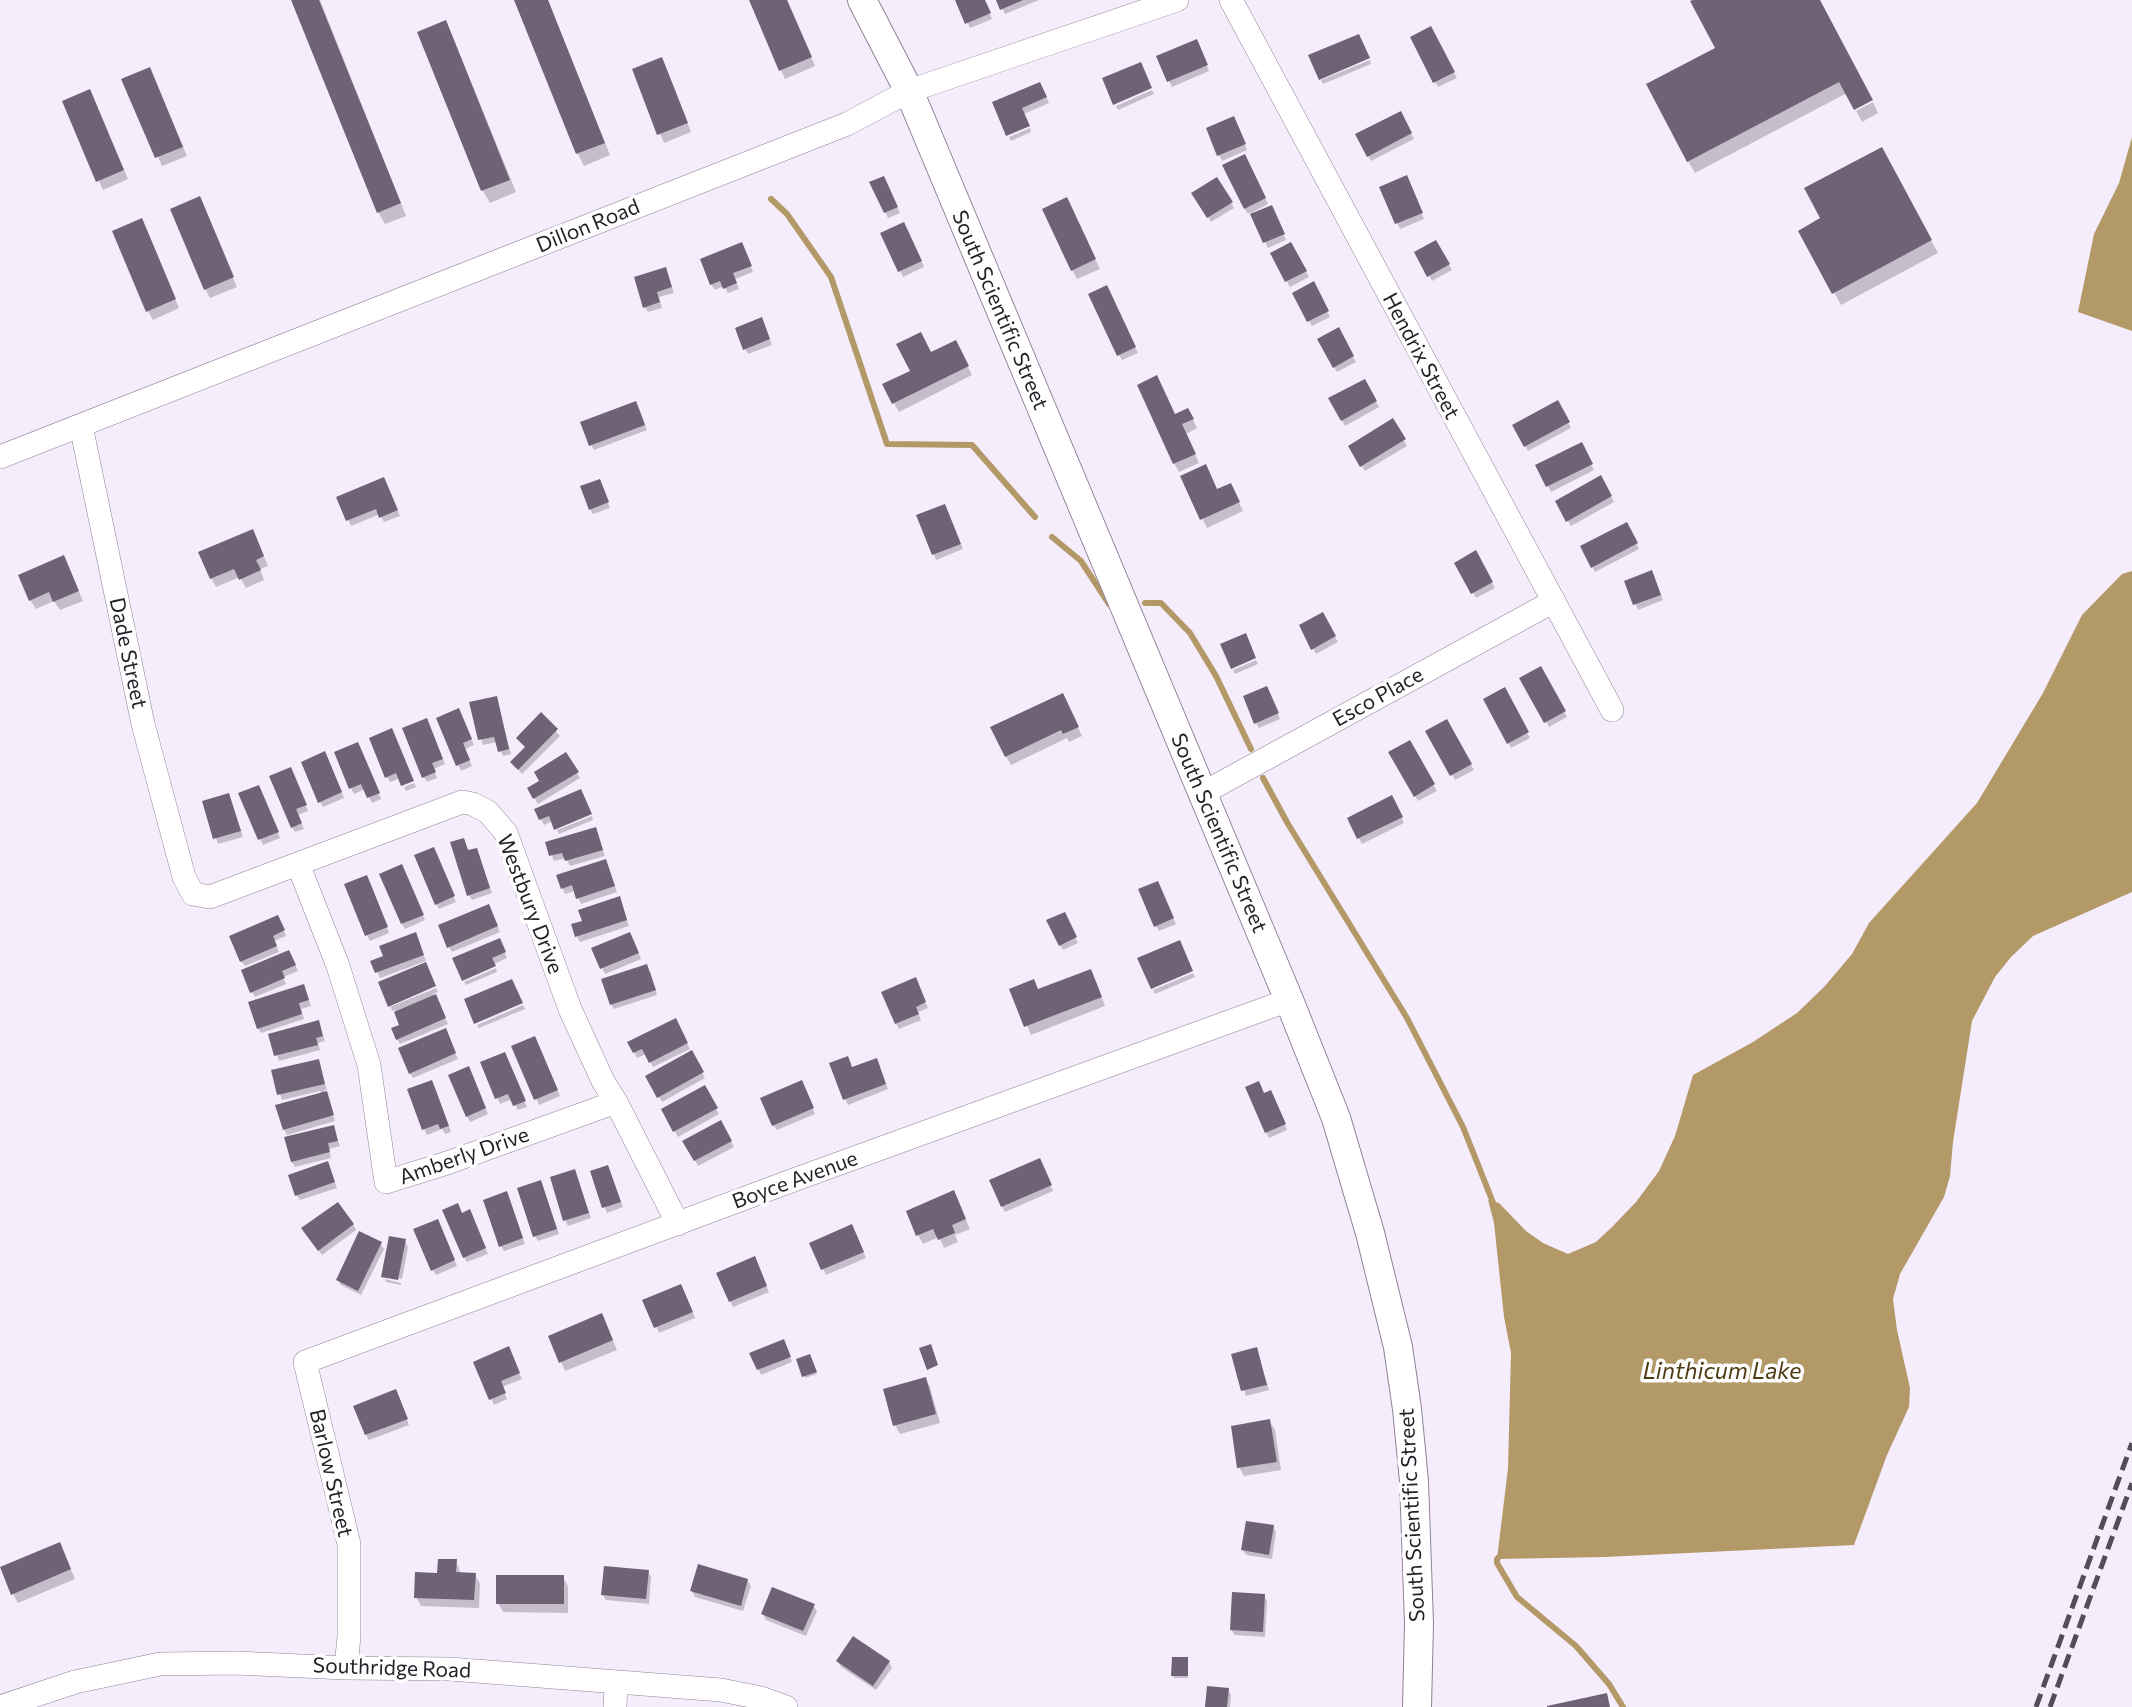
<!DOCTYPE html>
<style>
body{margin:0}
canvas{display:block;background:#f6edfc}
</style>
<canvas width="2132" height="1707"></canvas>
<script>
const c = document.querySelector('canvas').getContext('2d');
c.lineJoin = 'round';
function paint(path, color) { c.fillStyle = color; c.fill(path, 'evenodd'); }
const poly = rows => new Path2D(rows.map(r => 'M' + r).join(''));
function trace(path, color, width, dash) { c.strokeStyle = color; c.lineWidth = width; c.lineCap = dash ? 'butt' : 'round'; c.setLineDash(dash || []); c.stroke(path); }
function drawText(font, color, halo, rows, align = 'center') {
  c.font = font + ' Commissioner,sans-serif'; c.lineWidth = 7; c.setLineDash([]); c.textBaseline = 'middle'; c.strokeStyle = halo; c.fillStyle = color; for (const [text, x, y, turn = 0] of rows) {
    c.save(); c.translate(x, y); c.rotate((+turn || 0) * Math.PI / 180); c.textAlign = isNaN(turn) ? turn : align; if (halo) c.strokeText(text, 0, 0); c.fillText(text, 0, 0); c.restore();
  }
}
const water = poly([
 [2132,137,2132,331,2078,312,2094,234,2119,183],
 [2132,571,2132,892,2033,936,2011,957,1995,977,1972,1021,1953,1142,1950,1176,1944,1197,1900,1274,1893,1299,1897,1330,1910,1388,1909,1407,1887,1455,1854,1545,1605,1557,1497,1559,1508,1468,1511,1353,1504,1317,1494,1223,1488,1200,1499,1203,1526,1231,1543,1243,1568,1254,1596,1242,1612,1227,1636,1202,1659,1171,1675,1136,1693,1075,1753,1042,1797,1013,1824,987,1852,954,1869,923,1977,803,2043,693,2082,615,2122,574]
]);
const shadow = poly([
 [293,0,320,0,406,216,385,224,378,212],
 [516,0,548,0,610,155,584,166,578,154],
 [751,0,787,0,815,66,785,79],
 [957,0,984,0,992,19,970,28],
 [998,0,1039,0,1005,14],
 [1697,0,1819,0,1847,93,1695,173,1688,161,1717,49],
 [445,23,452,35,516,192,490,203,483,191,419,33],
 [1431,28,1457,78,1438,87,1412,37],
 [1199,46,1209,71,1172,87,1158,57],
 [1370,60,1371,64,1323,84,1321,80],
 [666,68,691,132,664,143,634,70],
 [154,78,187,156,162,166,124,80],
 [1043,89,1049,103,1024,114,994,103],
 [1152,90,1154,94,1118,110,1116,106],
 [94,100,128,179,103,190,64,102],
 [1873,102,1878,113,1862,122,1856,111],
 [1400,113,1414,139,1371,161,1357,135],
 [1236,124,1247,150,1222,161,1219,155],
 [1030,128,1031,132,1011,141,1009,137],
 [1881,149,1938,253,1841,305,1800,231,1823,219],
 [1244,156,1268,204,1253,212,1254,215,1274,212,1286,240,1268,248,1251,212,1248,214,1245,209,1225,166],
 [1217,180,1234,208,1211,222,1194,194],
 [872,183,886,183,900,213,888,218],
 [1409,183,1424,219,1400,229,1381,188],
 [204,207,237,287,210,298,205,289],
 [1071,208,1100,269,1077,279,1072,270],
 [146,229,179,308,153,320,148,311],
 [907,229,924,267,903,277,882,234],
 [1436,242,1452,270,1432,281,1416,253],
 [1291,244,1309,277,1290,287,1272,254],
 [744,250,753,272,735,279,739,289,728,293,724,286,715,290,711,284],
 [665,269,674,293,659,297,662,308,648,312,645,307],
 [1313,284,1330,317,1312,326,1294,293],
 [1110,292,1138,353,1122,360,1119,355],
 [764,325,772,345,748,354,745,349],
 [1338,330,1356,362,1337,372,1319,340],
 [960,351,972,375,899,412,894,403,912,372],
 [1364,381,1379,407,1345,426,1331,399],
 [1558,403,1571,428,1528,451,1514,426],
 [639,408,647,430,594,450,591,445],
 [1175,416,1193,419,1197,428,1186,434,1199,463,1179,472,1174,463],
 [1392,420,1407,446,1365,471,1350,446],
 [1581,444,1594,470,1551,492,1537,466],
 [1183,477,1217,491,1235,494,1243,511,1207,528],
 [1600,477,1614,502,1571,526,1557,502],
 [387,485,400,516,384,522,380,514,351,526,338,498],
 [602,486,610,508,593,514,590,509],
 [948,512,963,549,936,560,918,516],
 [1626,524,1639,549,1595,572,1582,547],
 [257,540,268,566,260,569,264,580,246,588,240,577,216,587,211,578],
 [1475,553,1495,588,1476,598,1456,563],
 [68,566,83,601,60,610,54,601,36,609,30,600],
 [1654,578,1663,600,1638,610,1626,582],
 [1322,614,1338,642,1316,654,1301,626],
 [1256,660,1258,664,1235,674,1233,670],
 [1540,669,1567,717,1549,727,1522,679],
 [1504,690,1530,738,1511,748,1485,700],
 [1270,694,1280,719,1259,728,1256,723],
 [496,698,511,754,503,756,497,742,483,745,471,704],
 [1067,704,1082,736,1069,742,1067,738,1011,765,1006,756],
 [541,715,560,736,522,774,512,762,526,748,518,738],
 [461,716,474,745,465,749,472,766,461,771,438,719],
 [1446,721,1474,770,1455,780,1428,731],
 [429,725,445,764,434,769,437,778,427,782,424,777],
 [391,730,398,779,390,782,387,777],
 [1409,742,1437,791,1418,801,1391,752],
 [361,749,381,799,372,803,365,789,354,794,351,788],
 [566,754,580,778,538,804,529,789,541,781],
 [327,759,344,798,323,807,320,802],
 [293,775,308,811,298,815,304,829,295,832,292,827],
 [414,783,416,787,406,791,404,787],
 [580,791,553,821,544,825,536,810],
 [261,792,280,838,263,845,241,794],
 [229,795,243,837,218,844,204,802],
 [1391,797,1404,823,1362,844,1349,819],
 [592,816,593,820,559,834,557,830],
 [598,834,605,856,570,866,566,858,554,861,547,843],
 [463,840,469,852,479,855,492,893,472,900,469,895],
 [436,855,456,902,439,909,436,904],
 [608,866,617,892,581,904,575,891,565,894,558,877],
 [405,872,425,920,405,929,402,924],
 [370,882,389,933,370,941,367,935],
 [1160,888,1176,924,1159,931,1156,926],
 [622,904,629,926,580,942,577,936],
 [491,911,500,932,452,952,449,947],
 [1067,919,1078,943,1063,950,1060,945],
 [281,923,286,936,274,941,279,952,245,966,241,961],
 [633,939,641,959,605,974,593,949],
 [418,940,426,961,380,978,373,962],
 [502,946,507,958,463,978],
 [292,957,298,971,283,977,286,984,255,997,252,992],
 [496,968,497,972,466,985,464,982],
 [650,971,657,995,614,1009,611,1004],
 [1193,973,1195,977,1155,994,1153,990],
 [1095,980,1105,1006,1031,1035,1012,990,1038,991],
 [918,985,928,1008,918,1012,921,1020,899,1029,896,1023],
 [436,988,438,992,433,994,448,1024,400,1044,397,1039,401,1026,395,1010,393,1011,390,1007],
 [306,992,311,1006,301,1009,304,1019,261,1033,258,1028],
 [523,1005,525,1009,479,1028,477,1025],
 [675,1021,690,1049,653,1067,646,1054,637,1058,629,1043],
 [318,1022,325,1041,318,1043,320,1050,279,1061,271,1035],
 [448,1036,458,1059,413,1078,410,1073],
 [537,1043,560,1096,539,1105,514,1047],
 [691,1052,705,1078,662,1102,647,1077],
 [507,1059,527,1107,518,1110,512,1099,500,1104,482,1063],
 [318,1061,327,1090,324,1090,335,1121,287,1135,284,1129,321,1094,320,1091,282,1100,273,1071],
 [879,1066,888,1089,848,1105,845,1099,852,1069],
 [471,1074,488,1114,470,1122,467,1116],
 [435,1087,451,1132,445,1134,442,1129,427,1135,424,1129],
 [705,1087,719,1114,678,1137,663,1110],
 [804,1088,815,1114,777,1130,773,1125],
 [1264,1095,1274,1098,1287,1130,1269,1138,1266,1132],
 [720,1122,734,1147,698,1166,685,1142],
 [333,1127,340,1146,329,1149,331,1158,295,1167,292,1162],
 [1043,1166,1053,1191,1005,1212,1002,1206],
 [608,1167,623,1207,607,1213,592,1172],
 [330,1169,337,1188,300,1200,297,1195],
 [575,1171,591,1218,568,1226,565,1220],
 [543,1188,559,1234,538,1241,535,1236],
 [509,1199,525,1244,504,1251,501,1246],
 [958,1201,970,1229,955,1235,958,1242,944,1248,939,1237,923,1244,918,1235],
 [462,1215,472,1217,488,1254,467,1262,464,1257],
 [353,1224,356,1230,322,1255,307,1234],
 [440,1226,457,1266,436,1275,433,1270],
 [855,1232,866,1258,826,1275,812,1244],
 [405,1241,408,1247,402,1279,384,1276,384,1279,383,1277],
 [380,1243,384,1249,361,1295,341,1285,338,1280],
 [757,1264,769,1292,733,1307,730,1301],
 [385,1279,401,1283,401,1285,386,1282],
 [684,1291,695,1318,659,1333,645,1301],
 [606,1324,617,1350,565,1371,550,1337],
 [786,1347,792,1362,761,1375,752,1354],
 [1256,1349,1269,1390,1246,1396,1233,1355],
 [511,1354,522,1379,502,1387,507,1399,494,1405,475,1363],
 [809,1356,817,1374,805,1378,798,1360],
 [925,1379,930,1387,940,1423,900,1434,895,1425],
 [399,1397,409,1425,369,1440,366,1435],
 [1269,1421,1275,1430,1281,1470,1244,1476,1239,1467],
 [1273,1527,1276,1532,1272,1559,1246,1555,1243,1550],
 [64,1553,75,1579,18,1603,13,1594],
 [456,1561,461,1574,475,1575,480,1584,479,1608,421,1606,416,1597],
 [648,1572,651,1577,649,1604,606,1600,603,1595],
 [563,1577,568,1586,568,1613,503,1612,498,1603],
 [747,1580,751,1586,743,1611,695,1597,692,1591],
 [1264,1595,1267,1601,1265,1637,1235,1635,1231,1630],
 [813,1605,817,1611,806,1636,766,1620,763,1614],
 [1187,1659,1188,1678,1174,1678,1173,1675],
 [838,1661,889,1662,892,1668,876,1690,841,1667],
 [1228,1690,1231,1695,1230,1707,1207,1707]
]);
const stream = poly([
 [771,199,787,214,831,277,887,444,972,445,1035,517],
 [1052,537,1081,561,1109,604],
 [1145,603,1161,603,1190,633,1216,676,1251,749],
 [1263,778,1288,824,1407,1018,1463,1127,1494,1205],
 [1501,1555,1497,1559,1497,1563,1517,1597,1576,1646,1609,1684,1623,1707]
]);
const building = poly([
 [291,0,319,0,401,203,377,213],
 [514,0,548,0,605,143,576,154],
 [749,0,787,0,812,57,779,71],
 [955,0,985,0,991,13,965,24],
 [996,0,1023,0,1000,10],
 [1693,0,1820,0,1873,100,1854,110,1839,82,1687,162,1646,84,1715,48,1690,1],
 [446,20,510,180,481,191,417,32],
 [1431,26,1455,72,1433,83,1410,37],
 [1359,34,1370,58,1319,80,1308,55],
 [1197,39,1208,65,1167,82,1156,56],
 [662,57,688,123,657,135,632,69],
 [1141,62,1152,88,1113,105,1102,78],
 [150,67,183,147,155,158,121,79],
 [1040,82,1047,97,1022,108,1030,126,1006,136,992,102],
 [90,89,124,170,96,182,62,101],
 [1401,111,1412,133,1367,157,1355,134],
 [1234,116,1246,144,1217,156,1206,128],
 [1882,147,1932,240,1832,294,1798,231,1820,218,1804,188],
 [1245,154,1266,198,1244,209,1222,165],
 [1407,175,1423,213,1395,224,1379,187],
 [884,176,898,207,884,213,869,182],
 [1217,177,1233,202,1207,218,1191,193],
 [200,196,234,277,204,290,170,209],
 [1067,197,1096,259,1071,271,1042,209],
 [1272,205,1285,234,1263,243,1250,214],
 [142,218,176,299,146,312,112,231],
 [904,222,922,261,898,272,880,233],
 [1436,240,1450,264,1427,277,1414,252],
 [742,242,752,266,733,273,737,283,723,289,720,281,710,285,700,259],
 [1291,242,1307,271,1285,282,1270,253],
 [666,267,672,287,657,292,660,302,643,308,634,277],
 [1314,281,1329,311,1307,322,1292,293],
 [1107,285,1136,347,1117,356,1088,294],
 [762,317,770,339,743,350,735,328],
 [1339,327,1354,356,1333,368,1317,339],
 [921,332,931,352,956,340,969,366,892,404,882,384,910,371,896,344],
 [1157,375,1175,414,1188,408,1194,419,1182,424,1196,454,1173,464,1137,385],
 [1365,379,1377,401,1341,421,1328,398],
 [1558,400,1570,422,1524,447,1512,425],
 [636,401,645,425,589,446,580,422],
 [1393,418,1406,439,1360,467,1348,446],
 [1582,442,1593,464,1546,487,1535,465],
 [1206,464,1217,489,1231,483,1240,502,1200,520,1180,476],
 [1601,475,1612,496,1566,522,1555,501],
 [384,477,398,510,379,518,376,509,346,521,336,497],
 [600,479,609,502,589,510,580,486],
 [945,504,961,544,932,555,916,515],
 [1627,522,1638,543,1591,568,1580,546],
 [253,529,264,556,256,560,261,570,239,580,234,569,210,579,198,552],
 [1476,550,1493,582,1471,594,1454,563],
 [64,555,79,591,53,602,49,592,29,601,18,575],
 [1652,570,1661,595,1633,605,1624,581],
 [1323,612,1336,636,1311,650,1299,625],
 [1246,633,1256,658,1231,669,1220,644],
 [1541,666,1566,711,1544,723,1519,678],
 [1267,686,1279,713,1254,724,1243,696],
 [1505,687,1529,732,1507,744,1483,699],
 [1063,693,1079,727,1063,734,1061,730,1005,757,990,727],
 [497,696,509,749,498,752,494,737,478,740,469,702],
 [459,708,472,739,463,743,470,760,456,766,436,718],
 [541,712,558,729,518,770,510,762,525,747,516,738],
 [427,718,443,759,432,763,436,772,422,778,402,728],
 [1447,719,1472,764,1450,776,1425,731],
 [392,728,414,781,401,786,396,773,385,778,369,738],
 [1410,740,1435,784,1414,797,1388,752],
 [358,742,380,793,367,798,361,784,349,789,334,752],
 [325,751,342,792,318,803,301,762],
 [566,752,579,772,533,799,527,788,539,781,534,772],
 [291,767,307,805,296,809,302,823,291,828,269,776],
 [259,785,279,832,258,840,238,793],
 [581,789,592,814,554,830,549,816,539,820,534,809],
 [229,793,241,831,213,839,202,801],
 [1392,795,1403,817,1357,839,1347,818],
 [596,827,603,850,565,861,562,853,549,856,545,842],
 [464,838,468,850,477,848,490,888,467,896,450,842],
 [434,847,455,896,435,905,414,855],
 [606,859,615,886,576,899,572,885,561,889,556,875],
 [402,864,424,915,401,924,379,874],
 [367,875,388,927,365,936,344,884],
 [1158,881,1174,918,1154,927,1138,889],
 [620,896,627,920,575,937,571,924,582,921,578,910],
 [489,904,498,926,447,948,438,925],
 [1065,912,1077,937,1059,946,1046,920],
 [278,915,285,930,273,936,277,946,240,962,229,936],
 [416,932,424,955,375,973,370,961,383,956,379,946],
 [630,932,639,953,600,969,591,948],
 [500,938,506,952,492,958,496,966,462,981,452,958],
 [1180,940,1193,971,1151,989,1137,958],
 [289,950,296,965,282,971,285,978,250,993,241,970],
 [426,962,436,986,388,1007,378,982],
 [647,964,656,990,610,1005,601,979],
 [1091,969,1102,997,1024,1027,1009,989,1034,979,1038,989],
 [916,977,926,1002,916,1007,919,1014,895,1024,881,992],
 [512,979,523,1003,474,1024,464,999],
 [304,984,309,1000,299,1003,302,1014,257,1029,248,1002],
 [436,994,446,1018,396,1040,391,1028,399,1025,394,1012],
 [676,1018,688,1043,649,1063,642,1049,633,1053,627,1042],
 [319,1020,323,1036,316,1038,318,1045,274,1056,268,1034],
 [446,1028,456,1053,409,1074,398,1048],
 [535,1036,558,1090,534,1100,511,1046],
 [692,1050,704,1072,657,1098,645,1076],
 [505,1052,526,1101,513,1106,508,1094,495,1099,480,1062],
 [848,1056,852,1067,877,1058,886,1084,843,1100,829,1063],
 [319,1059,325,1084,277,1095,271,1070],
 [469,1066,486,1108,466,1117,448,1075],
 [432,1080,449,1126,440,1129,438,1124,422,1130,407,1089],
 [802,1080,814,1108,772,1126,760,1098],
 [1259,1081,1264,1093,1271,1090,1286,1124,1265,1133,1245,1087],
 [705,1085,718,1108,673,1132,661,1109],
 [327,1091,334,1115,283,1130,275,1105],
 [721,1120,732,1141,694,1161,682,1141],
 [334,1125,338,1141,328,1143,330,1152,291,1162,284,1137],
 [1040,1158,1052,1185,1001,1207,989,1180],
 [328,1161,335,1182,295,1196,288,1175],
 [608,1165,621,1202,602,1208,590,1171],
 [575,1169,589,1213,563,1221,550,1177],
 [541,1180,557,1229,533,1237,517,1188],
 [954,1190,966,1219,952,1225,955,1233,938,1240,933,1229,916,1236,906,1211],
 [507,1191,523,1238,499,1247,483,1200],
 [338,1202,354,1224,318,1251,301,1228],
 [458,1203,462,1213,470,1209,486,1248,463,1258,442,1210],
 [438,1219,455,1260,431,1271,413,1229],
 [852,1224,864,1252,821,1270,809,1243],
 [359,1231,382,1242,358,1291,336,1280],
 [389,1236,406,1239,398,1280,381,1277],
 [755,1256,767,1286,729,1302,716,1273],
 [681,1284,693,1312,654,1328,642,1300],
 [602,1313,613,1340,559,1363,548,1336],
 [784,1339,791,1357,757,1370,749,1353],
 [931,1344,938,1365,927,1370,919,1348],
 [509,1346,520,1373,501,1381,506,1393,489,1400,473,1362],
 [1257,1347,1267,1385,1241,1391,1231,1354],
 [810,1354,817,1372,802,1377,796,1359],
 [926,1377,936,1414,893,1426,883,1389],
 [396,1389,408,1419,365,1435,353,1406],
 [1270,1419,1277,1462,1237,1468,1231,1426],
 [1246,1521,1274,1525,1269,1555,1241,1550],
 [60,1542,71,1569,11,1595,0,1567],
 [438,1559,457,1559,456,1572,476,1573,474,1600,414,1598,415,1572,437,1573],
 [698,1564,748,1579,741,1606,690,1591],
 [604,1566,649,1570,646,1599,601,1595],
 [496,1575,564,1575,564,1604,496,1604],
 [772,1587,815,1604,803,1631,761,1614],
 [1232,1592,1265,1594,1263,1632,1230,1630],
 [853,1636,890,1661,873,1686,836,1661],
 [1172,1657,1188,1657,1188,1676,1171,1676],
 [1207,1686,1229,1688,1227,1707,1205,1707],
 [1607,1693,1610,1707,1547,1707,1547,1706]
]);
const minor = poly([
 [1231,0,1612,710],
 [81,426,143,724,184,877,193,894,210,897,462,802,473,804,488,812,506,833,570,1009,603,1081,616,1102,678,1224],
 [0,457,847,124,909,91,1177,0],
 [1203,793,1554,601],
 [298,864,338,966,369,1065,386,1182,447,1163,616,1102],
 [346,1668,349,1636,349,1544,305,1362,791,1181,1289,1000],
 [0,1707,75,1682,160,1664,236,1663,346,1668,450,1669,721,1690,761,1698,786,1707],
 [615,1707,616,1682]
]);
const tertiary = poly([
 [862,0,909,91,1289,1000,1336,1118,1370,1233,1398,1347,1407,1409,1414,1481,1419,1623,1417,1707]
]);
const rail = poly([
 [2036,1707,2132,1443],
 [2050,1707,2132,1483]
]);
const streetNames = [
 ["Dillon Road",588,226,-22],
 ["South Scientific Street",1000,310,67],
 ["Hendrix Street",1421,356,62],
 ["Dade Street",128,653,78],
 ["Esco Place",1378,697,-29],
 ["South Scientific Street",1219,833,67],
 ["Westbury Drive",530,904,69],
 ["Amberly Drive",464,1156,-19],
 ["Boyce Avenue",795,1180,-20],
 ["Barlow Street",331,1473,77],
 ["South Scientific Street",1412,1515,-93],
 ["Southridge Road",392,1668,2]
];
const waterNames = [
 ["Linthicum Lake",1722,1371]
];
paint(water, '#b49968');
paint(shadow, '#0003');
trace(stream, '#b49968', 6);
paint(building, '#6f6277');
trace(minor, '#908299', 24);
trace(tertiary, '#908299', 30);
trace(minor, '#fff', 23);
trace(tertiary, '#fff', 28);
trace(rail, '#534d56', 5, [14, 7]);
drawText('21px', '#241f27', '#fefefe', streetNames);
drawText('italic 23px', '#4e3a12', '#fefefe', waterNames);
</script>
